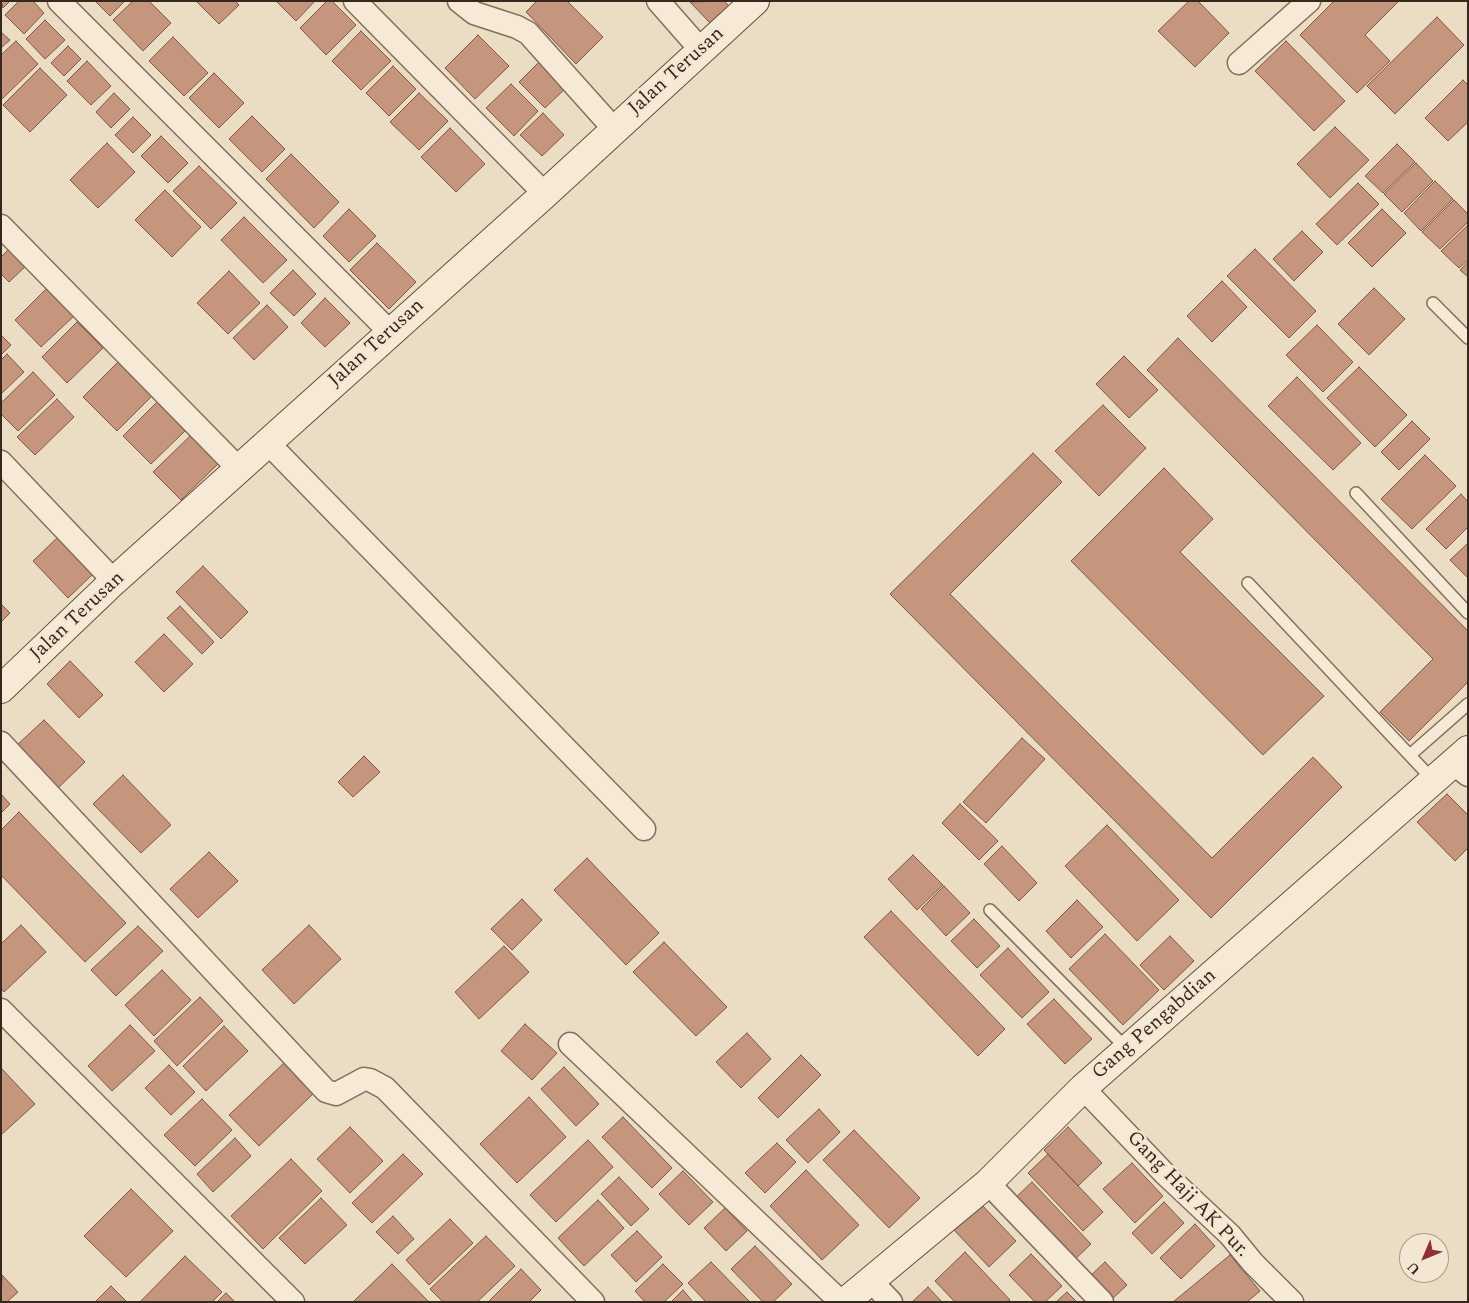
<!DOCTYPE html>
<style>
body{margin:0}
#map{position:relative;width:1469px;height:1303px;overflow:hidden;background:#ebdcc4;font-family:Spectral,serif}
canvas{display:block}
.frame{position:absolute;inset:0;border:2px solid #35281f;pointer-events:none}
.north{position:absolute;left:1399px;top:1233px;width:50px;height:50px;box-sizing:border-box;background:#f3e7d3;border:1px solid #a79b8b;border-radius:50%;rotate:225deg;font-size:14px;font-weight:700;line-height:20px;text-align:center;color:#35281f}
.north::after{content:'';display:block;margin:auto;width:18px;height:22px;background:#8f3039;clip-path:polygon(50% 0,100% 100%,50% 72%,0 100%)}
</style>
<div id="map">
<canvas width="1469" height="1303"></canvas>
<div class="frame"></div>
<div class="north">U</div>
</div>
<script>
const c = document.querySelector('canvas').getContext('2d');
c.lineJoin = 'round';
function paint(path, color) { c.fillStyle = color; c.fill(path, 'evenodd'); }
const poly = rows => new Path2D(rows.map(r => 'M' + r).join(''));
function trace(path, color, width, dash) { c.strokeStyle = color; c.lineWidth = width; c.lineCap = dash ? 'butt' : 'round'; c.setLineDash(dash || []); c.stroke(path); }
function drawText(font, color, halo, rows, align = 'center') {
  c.font = font + ' Spectral,serif'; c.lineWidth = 5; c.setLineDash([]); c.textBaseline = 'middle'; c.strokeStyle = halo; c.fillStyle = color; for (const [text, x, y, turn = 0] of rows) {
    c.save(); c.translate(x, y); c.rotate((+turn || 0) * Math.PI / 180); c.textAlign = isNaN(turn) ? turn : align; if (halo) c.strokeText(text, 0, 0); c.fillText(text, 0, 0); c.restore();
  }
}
const building = poly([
 [1,1,10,1,3,8,1,1],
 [19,1,33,1,44,13,24,34,5,15,19,1],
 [95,1,125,1,110,16,95,1],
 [133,1,149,1,171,23,143,51,113,20,133,1],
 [196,1,235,1,239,5,219,24,196,1],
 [276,1,315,1,296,21,276,1],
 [327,1,332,1,356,25,326,55,300,28,327,1],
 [537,1,567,1,603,37,576,64,526,12,537,1],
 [724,1,729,6,710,23,690,2,724,1],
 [1189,1,1198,1,1229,33,1195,67,1158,31,1189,1],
 [1334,1,1399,1,1365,35,1390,61,1357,93,1300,35,1334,1],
 [1437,17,1464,45,1395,114,1367,86,1437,17],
 [45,20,65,40,45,59,26,39,45,20],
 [361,31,391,61,361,90,332,61,361,31],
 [1,32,10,40,1,48,1,32],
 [478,35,509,66,475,99,445,68,478,35],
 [173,37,208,73,184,96,149,61,173,37],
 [16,41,38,64,1,100,1,55,16,41],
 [1286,41,1345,101,1314,131,1255,71,1286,41],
 [68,46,81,59,64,76,51,63,68,46],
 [87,61,111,86,91,105,67,81,87,61],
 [540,61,566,88,545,108,519,82,540,61],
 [393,66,416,89,389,116,366,93,393,66],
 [40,68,67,95,30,132,3,105,40,68],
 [214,73,244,103,219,128,189,98,214,73],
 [1463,80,1468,85,1468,122,1448,141,1425,118,1463,80],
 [511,84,538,111,514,136,486,108,511,84],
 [114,93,130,109,111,128,96,112,114,93],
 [419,93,448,121,419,150,390,122,419,93],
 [543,113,564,135,542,156,520,135,543,113],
 [252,116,285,149,262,172,229,139,252,116],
 [133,117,151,135,133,153,115,135,133,117],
 [1335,127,1369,160,1330,198,1297,164,1335,127],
 [450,128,485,164,456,192,421,157,450,128],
 [161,136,188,163,168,183,141,156,161,136],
 [107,143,135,172,98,208,70,180,107,143],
 [1397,144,1415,162,1383,193,1365,176,1397,144],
 [291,154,339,202,314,228,266,179,291,154],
 [1416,163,1433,181,1402,212,1384,194,1416,163],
 [199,166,237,203,211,229,173,191,199,166],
 [1435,181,1453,199,1421,231,1404,213,1435,181],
 [1358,183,1379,204,1337,245,1316,224,1358,183],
 [165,190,201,227,172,257,135,220,165,190],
 [1454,200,1468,214,1468,222,1440,249,1422,232,1454,200],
 [349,209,376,236,349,262,323,236,349,209],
 [1382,209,1406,233,1372,267,1348,243,1382,209],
 [244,217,287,260,263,283,221,240,244,217],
 [1468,225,1468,260,1459,268,1441,251,1468,225],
 [1302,231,1323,252,1294,281,1273,259,1302,231],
 [377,243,416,282,389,309,350,270,377,243],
 [12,246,28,264,9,282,1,274,1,257,12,246],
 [1255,249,1316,311,1289,338,1227,276,1255,249],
 [1468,262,1468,277,1460,270,1468,262],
 [293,270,316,294,294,316,270,293,293,270],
 [229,271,260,303,228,334,197,303,229,271],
 [1222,281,1247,307,1212,342,1187,316,1222,281],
 [48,287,75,315,41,347,15,320,48,287],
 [1374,288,1405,319,1369,355,1338,324,1374,288],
 [325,298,350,323,325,347,301,323,325,298],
 [267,305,288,327,254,360,233,338,267,305],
 [77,322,103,348,67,383,42,357,77,322],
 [1317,325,1353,362,1323,392,1286,355,1317,325],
 [1,335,11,345,1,355,1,335],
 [1178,338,1468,631,1468,682,1409,741,1380,712,1433,659,1147,370,1178,338],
 [7,354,24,372,1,394,1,360,7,354],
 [1124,356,1158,390,1129,418,1096,384,1124,356],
 [120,360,153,395,117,431,83,397,120,360],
 [1359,367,1407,415,1375,447,1327,398,1359,367],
 [33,372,55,395,18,431,1,414,1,403,33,372],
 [1297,377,1361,443,1333,470,1268,406,1297,377],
 [57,399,74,417,35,455,17,437,57,399],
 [159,400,187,429,151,464,123,436,159,400],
 [1103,405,1146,448,1099,496,1055,451,1103,405],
 [1412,421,1430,439,1399,470,1381,452,1412,421],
 [191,435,219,463,181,500,153,472,191,435],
 [1033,453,1062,482,950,594,1212,858,1313,757,1342,787,1211,918,890,594,1033,453],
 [1425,455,1456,486,1412,529,1381,499,1425,455],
 [1164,468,1213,519,1180,552,1324,696,1263,755,1071,561,1164,468],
 [1461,494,1468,502,1468,527,1446,549,1426,529,1461,494],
 [59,536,94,573,68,598,33,561,59,536],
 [1468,543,1468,578,1450,560,1468,543],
 [203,566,248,612,221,639,176,592,203,566],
 [1,604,10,613,1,622,1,604],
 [180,606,214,642,202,654,167,618,180,606],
 [164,634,193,664,164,692,135,662,164,634],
 [70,661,103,695,79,718,47,684,70,661],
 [44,720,85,762,57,789,16,746,44,720],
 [1022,738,1045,759,986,823,963,802,1022,738],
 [364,756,380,772,353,797,338,782,364,756],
 [123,775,171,825,141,853,93,804,123,775],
 [1,794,10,804,1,813,1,794],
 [1447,794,1468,815,1468,848,1455,861,1417,822,1447,794],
 [960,804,998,841,979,860,942,823,960,804],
 [19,812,126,923,85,962,1,875,1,830,19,812],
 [1107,825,1179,900,1137,941,1065,866,1107,825],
 [1002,846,1037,883,1019,901,984,864,1002,846],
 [209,852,238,881,198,918,170,889,209,852],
 [913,855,943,885,917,910,888,879,913,855],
 [587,858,659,933,626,965,554,890,587,858],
 [944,886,970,913,946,936,921,909,944,886],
 [522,899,542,920,512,950,491,929,522,899],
 [1077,900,1103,927,1071,958,1046,931,1077,900],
 [891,911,1005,1029,978,1056,864,937,891,911],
 [974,919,1000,946,977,968,951,941,974,919],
 [21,925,46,952,4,992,1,988,1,944,21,925],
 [309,925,341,959,294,1004,262,970,309,925],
 [138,926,163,951,116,996,91,970,138,926],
 [1105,934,1159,990,1123,1025,1069,969,1105,934],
 [1170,936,1194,961,1164,990,1140,965,1170,936],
 [664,942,727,1007,696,1036,633,972,664,942],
 [504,946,529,972,479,1019,455,992,504,946],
 [1008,948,1049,992,1022,1018,980,975,1008,948],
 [162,970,191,1000,154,1036,125,1005,162,970],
 [200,997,223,1021,177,1066,154,1041,200,997],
 [1054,999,1092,1039,1065,1064,1027,1024,1054,999],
 [525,1024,557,1053,532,1080,501,1051,525,1024],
 [130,1025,155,1051,112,1091,88,1066,130,1025],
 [224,1026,248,1051,206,1091,183,1066,224,1026],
 [747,1033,771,1059,741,1088,716,1062,747,1033],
 [801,1055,821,1075,778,1118,758,1098,801,1055],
 [286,1061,315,1092,259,1146,229,1115,286,1061],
 [169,1065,195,1092,171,1115,145,1088,169,1065],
 [564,1067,599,1104,576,1126,541,1089,564,1067],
 [1,1068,35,1104,1,1135,1,1068],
 [529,1097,566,1137,517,1183,480,1144,529,1097],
 [202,1099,232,1130,195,1166,164,1135,202,1099],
 [819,1109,840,1132,808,1163,786,1140,819,1109],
 [623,1117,672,1168,652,1188,602,1137,623,1117],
 [350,1127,383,1161,350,1193,317,1159,350,1127],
 [1068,1127,1102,1163,1078,1186,1044,1150,1068,1127],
 [854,1130,920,1198,889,1228,823,1160,854,1130],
 [235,1138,251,1156,213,1192,197,1174,235,1138],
 [588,1140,613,1167,556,1222,530,1195,588,1140],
 [777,1143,796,1162,765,1193,745,1173,777,1143],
 [403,1154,423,1174,372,1223,352,1203,403,1154],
 [1048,1154,1103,1212,1083,1231,1028,1173,1048,1154],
 [291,1159,322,1191,263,1249,231,1216,291,1159],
 [1132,1163,1163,1196,1135,1223,1103,1189,1132,1163],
 [806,1170,859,1225,822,1260,770,1206,806,1170],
 [683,1171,713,1202,689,1225,659,1194,683,1171],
 [619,1177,649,1209,631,1226,601,1194,619,1177],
 [1032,1182,1091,1244,1071,1263,1012,1201,1032,1182],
 [131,1189,173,1231,126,1277,84,1236,131,1189],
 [321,1198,347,1225,305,1264,279,1238,321,1198],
 [598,1200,624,1228,584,1266,558,1238,598,1200],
 [1164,1202,1184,1223,1152,1254,1132,1233,1164,1202],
 [981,1204,1016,1241,989,1267,954,1230,981,1204],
 [725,1208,747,1231,726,1251,704,1228,725,1208],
 [393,1216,414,1239,398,1254,376,1232,393,1216],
 [450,1219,473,1243,429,1285,406,1260,450,1219],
 [1195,1224,1215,1246,1181,1279,1160,1258,1195,1224],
 [637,1231,662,1257,636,1282,611,1255,637,1231],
 [486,1236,515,1266,477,1302,443,1302,430,1289,486,1236],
 [755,1246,792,1284,773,1302,763,1302,731,1269,755,1246],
 [965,1252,1010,1300,1008,1302,955,1302,935,1281,965,1252],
 [1031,1254,1062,1286,1045,1302,1035,1302,1009,1275,1031,1254],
 [1230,1255,1260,1291,1247,1302,1173,1302,1230,1255],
 [185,1256,222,1292,212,1302,140,1302,185,1256],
 [711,1262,750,1302,706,1302,688,1283,711,1262],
 [1105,1262,1127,1285,1110,1301,1088,1278,1105,1262],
 [392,1264,429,1302,353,1302,392,1264],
 [663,1264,683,1284,664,1302,645,1302,635,1291,663,1264],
 [521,1269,541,1290,529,1302,488,1302,521,1269],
 [2,1275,18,1292,7,1302,1,1302,2,1275],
 [111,1286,127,1302,95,1302,111,1286],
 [928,1287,942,1302,912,1302,928,1287],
 [683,1290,693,1302,671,1302,683,1290],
 [1067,1292,1077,1302,1056,1302,1067,1292],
 [226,1293,235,1302,217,1302,226,1293]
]);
const lane = poly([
 [1433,303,1468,338],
 [1356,493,1468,613],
 [1248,583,1433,780],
 [1410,755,1468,704],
 [990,910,1127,1049]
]);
const street = poly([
 [59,1,390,332],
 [355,1,545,194],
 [459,1,474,13,517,27,528,33,614,129],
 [658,1,701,50],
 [1239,63,1309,1],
 [1,226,239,469],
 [268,443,644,829],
 [1,462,114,581],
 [1,743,326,1091,336,1094,364,1079,370,1080,385,1088,593,1302],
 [1453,763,1468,775],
 [1,1010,293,1302],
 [570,1044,841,1302],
 [1083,1088,1164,1173,1230,1235,1253,1263,1292,1302],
 [988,1183,1102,1302],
 [870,1280,891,1302]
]);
const secondary = poly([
 [1,689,114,581,545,194,755,1],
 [845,1302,988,1183,1083,1088,1468,750]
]);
const streetNames = [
 ["Jalan Terusan",677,72,-42],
 ["Jalan Terusan",377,344,-42],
 ["Jalan Terusan",78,617,-43],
 ["Gang Pengabdian",1155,1025,-41],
 ["Gang Haji AK Pur.",1187,1195,46]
];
paint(building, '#c6957d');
trace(building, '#825643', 1);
trace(lane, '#846e5c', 14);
trace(street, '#846e5c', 25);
trace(secondary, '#664f3f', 30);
trace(lane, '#f6ead7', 11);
trace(street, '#f6ead7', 22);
trace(secondary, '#f6ead7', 28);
drawText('20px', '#35281f', '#f3e7d3', streetNames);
</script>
